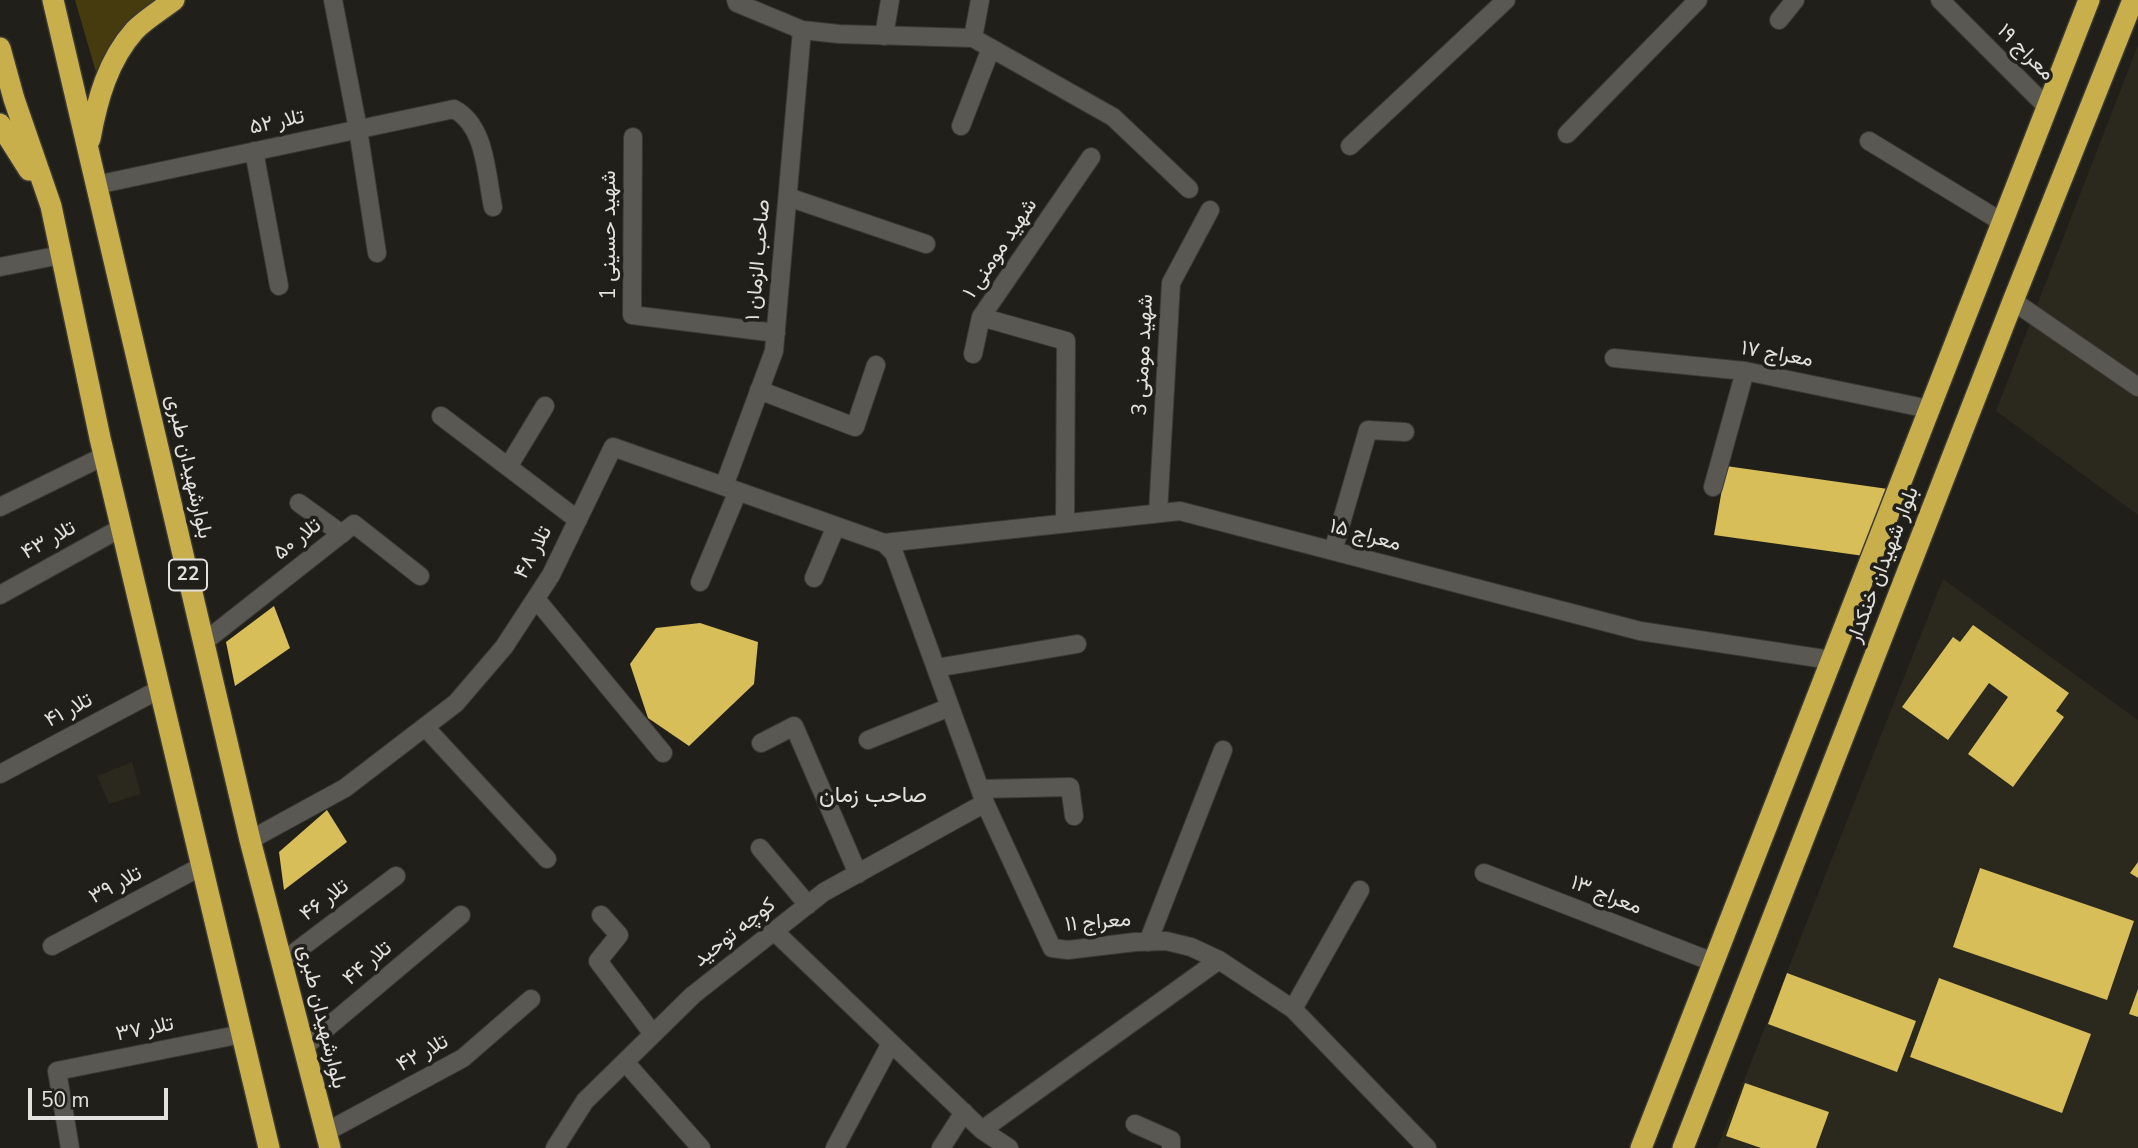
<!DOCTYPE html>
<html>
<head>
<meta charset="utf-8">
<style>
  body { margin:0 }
  #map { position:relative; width:2138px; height:1148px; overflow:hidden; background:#201f1a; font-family:"Nunito Sans",sans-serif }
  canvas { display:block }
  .scale { position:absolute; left:28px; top:1088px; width:140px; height:32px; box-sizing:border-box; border:4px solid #e2e1de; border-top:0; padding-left:9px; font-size:21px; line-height:24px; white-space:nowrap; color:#e2e1de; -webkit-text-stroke:5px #201f1a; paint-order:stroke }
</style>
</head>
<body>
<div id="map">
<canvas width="2138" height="1148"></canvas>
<div class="scale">50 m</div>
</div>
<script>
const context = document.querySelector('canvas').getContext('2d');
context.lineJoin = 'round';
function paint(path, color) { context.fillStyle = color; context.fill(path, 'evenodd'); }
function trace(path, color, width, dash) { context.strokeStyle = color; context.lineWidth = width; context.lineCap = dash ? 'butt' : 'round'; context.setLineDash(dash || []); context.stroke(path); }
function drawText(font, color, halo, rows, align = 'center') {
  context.font = font + ' "Nunito Sans",Vazirmatn,sans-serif'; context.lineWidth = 7; context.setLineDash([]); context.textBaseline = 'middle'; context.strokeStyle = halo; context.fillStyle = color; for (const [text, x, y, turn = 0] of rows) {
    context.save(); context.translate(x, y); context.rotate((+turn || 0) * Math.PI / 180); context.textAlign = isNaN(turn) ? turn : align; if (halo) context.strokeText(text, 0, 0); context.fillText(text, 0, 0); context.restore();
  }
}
paint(new Path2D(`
  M2138 45V515L1996 411Z
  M1943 579 2138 720V1148H1717Z
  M132 762 141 794 109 804 97 776Z`), '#2b281e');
paint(new Path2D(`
  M75 0H155C129 18 110 43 96 72Z`), '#463b0f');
paint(new Path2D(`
  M1726 466 1888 489 1864 556 1714 535Z
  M274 606 290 648 235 686 226 642Z
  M700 623 758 642 754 684 689 746 648 718 630 664 656 628Z
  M1973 625 2069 693 2056 711 2064 717 2013 787 1968 754 2008 697 1989 683 1948 740 1902 707 1953 637 1960 642Z
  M327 810 347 842 284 890 279 852Z
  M2138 862V878L2130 873Z
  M1980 868 2134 921 2107 1000 1953 947Z
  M1787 973 1916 1021 1897 1072 1768 1024Z
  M1939 978 2091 1034 2062 1113 1910 1057Z
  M2138 989V1017L2129 1014Z
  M1745 1083 1829 1112 1816 1148H1761L1726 1136Z`), '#d8be58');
const minor = new Path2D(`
  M333 0 358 129 377 253
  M736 0 737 3 802 30 839 34 973 38 1113 117 1189 189
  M1940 0 2048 108
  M1779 20 1795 0
  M884 36 890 0
  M973 38 980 0
  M961 126 991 48
  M1567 134 1698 0
  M633 137 632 315 776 333
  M1869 141 2002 222
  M1350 146 1506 0
  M254 151 279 286
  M96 185 454 109C486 126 486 174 493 207
  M788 197 926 244
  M0 267 61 255
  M2013 301 2138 387
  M973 354 981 317
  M1614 358 1745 371 1929 409
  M759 390 855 427 876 365
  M441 416 578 520
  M508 467 545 406
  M724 486 774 351 802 30
  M1713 487 1745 371
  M299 503 342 534
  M0 507 104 456
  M1158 513 1171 283 1210 210
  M1065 523 1066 341 981 317 1091 157
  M884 543 1180 511 1640 631 1831 660
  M1333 551 1368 430 1405 432
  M814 578 836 526
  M700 582 738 491
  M0 595 121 528
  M536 599 663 753
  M204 642 354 524 420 576
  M936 668 1077 644
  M425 727 547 859
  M868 740 950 707
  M761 743 794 726 858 874
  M0 774 160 689
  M980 789 1070 787 1074 816
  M250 840 345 788 456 703 504 647 551 575 613 447 884 543 894 553 985 803 1052 948 1068 950 1135 942 1166 941 1191 947 1219 960 1293 1009 1427 1148
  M760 848 808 905
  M1484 873 1713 962
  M601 915 619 935 598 961 653 1034
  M774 931 982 1130 1009 1148
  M1148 942 1223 750
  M52 946 202 866
  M282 962 396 876
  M1293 1009 1360 890
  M304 1047 461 915
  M625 1062 701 1148
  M1135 1124 1171 1140V1148
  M982 1130 1219 960
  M326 1132 463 1058 531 999
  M70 1148 57 1071 242 1034
  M555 1148 585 1101 693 995 824 892 985 803
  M835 1148 891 1043
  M941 1148 964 1112`);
const highway = new Path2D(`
  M53 0 250 840 330 1148
  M0 48 14 99 51 206 100 438 269 1148
  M0 124 29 170
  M90 139C97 100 108 60 135 30 146 19 161 10 174 0
  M1641 1148 2089 0
  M1683 1148 2013 301 2133 0`);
trace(minor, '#3a3935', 20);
trace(highway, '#3a3935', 24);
trace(minor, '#595852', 18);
trace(highway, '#c8af4b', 21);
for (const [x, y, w] of [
  [188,575,38]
]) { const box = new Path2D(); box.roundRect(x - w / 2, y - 15.5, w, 31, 5); context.fillStyle = '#201f1a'; context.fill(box); trace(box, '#e2e1de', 2); }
drawText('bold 19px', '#e2e1de', null, [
  ["22",188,575]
]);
drawText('21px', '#e2e1de', '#201f1a', [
  ["معراج ۱۹",2025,53,45],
  ["تلار ۵۲",277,123,-12],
  ["شهید حسینی 1",610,235,-90],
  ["شهید مومنی ۱",1001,249,-56],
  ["صاحب الزمان ۱",759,260,-85],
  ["شهید مومنی 3",1144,355,-87],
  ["معراج ۱۷",1777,355,10],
  ["بلوارشهیدان طبری",188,467,77],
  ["معراج ۱۵",1365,536,15],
  ["تلار ۵۰",298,540,-38],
  ["تلار ۴۳",49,541,-29],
  ["تلار ۴۸",534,553,-62],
  ["بلوار شهیدان خنکدار",1884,565,-69],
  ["تلار ۴۱",69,711,-28],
  ["تلار ۳۹",116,886,-28],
  ["معراج ۱۳",1606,896,21],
  ["تلار ۴۶",325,901,-37],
  ["معراج ۱۱",1098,923,-5],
  ["کوچه توحید",735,933,-38],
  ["تلار ۴۴",368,964,-40],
  ["بلوارشهیدان طبری",321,1017,76],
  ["تلار ۳۷",145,1030,-11],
  ["تلار ۴۲",423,1054,-29]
]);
drawText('23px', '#e2e1de', '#201f1a', [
  ["صاحب زمان",873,796]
]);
</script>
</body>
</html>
